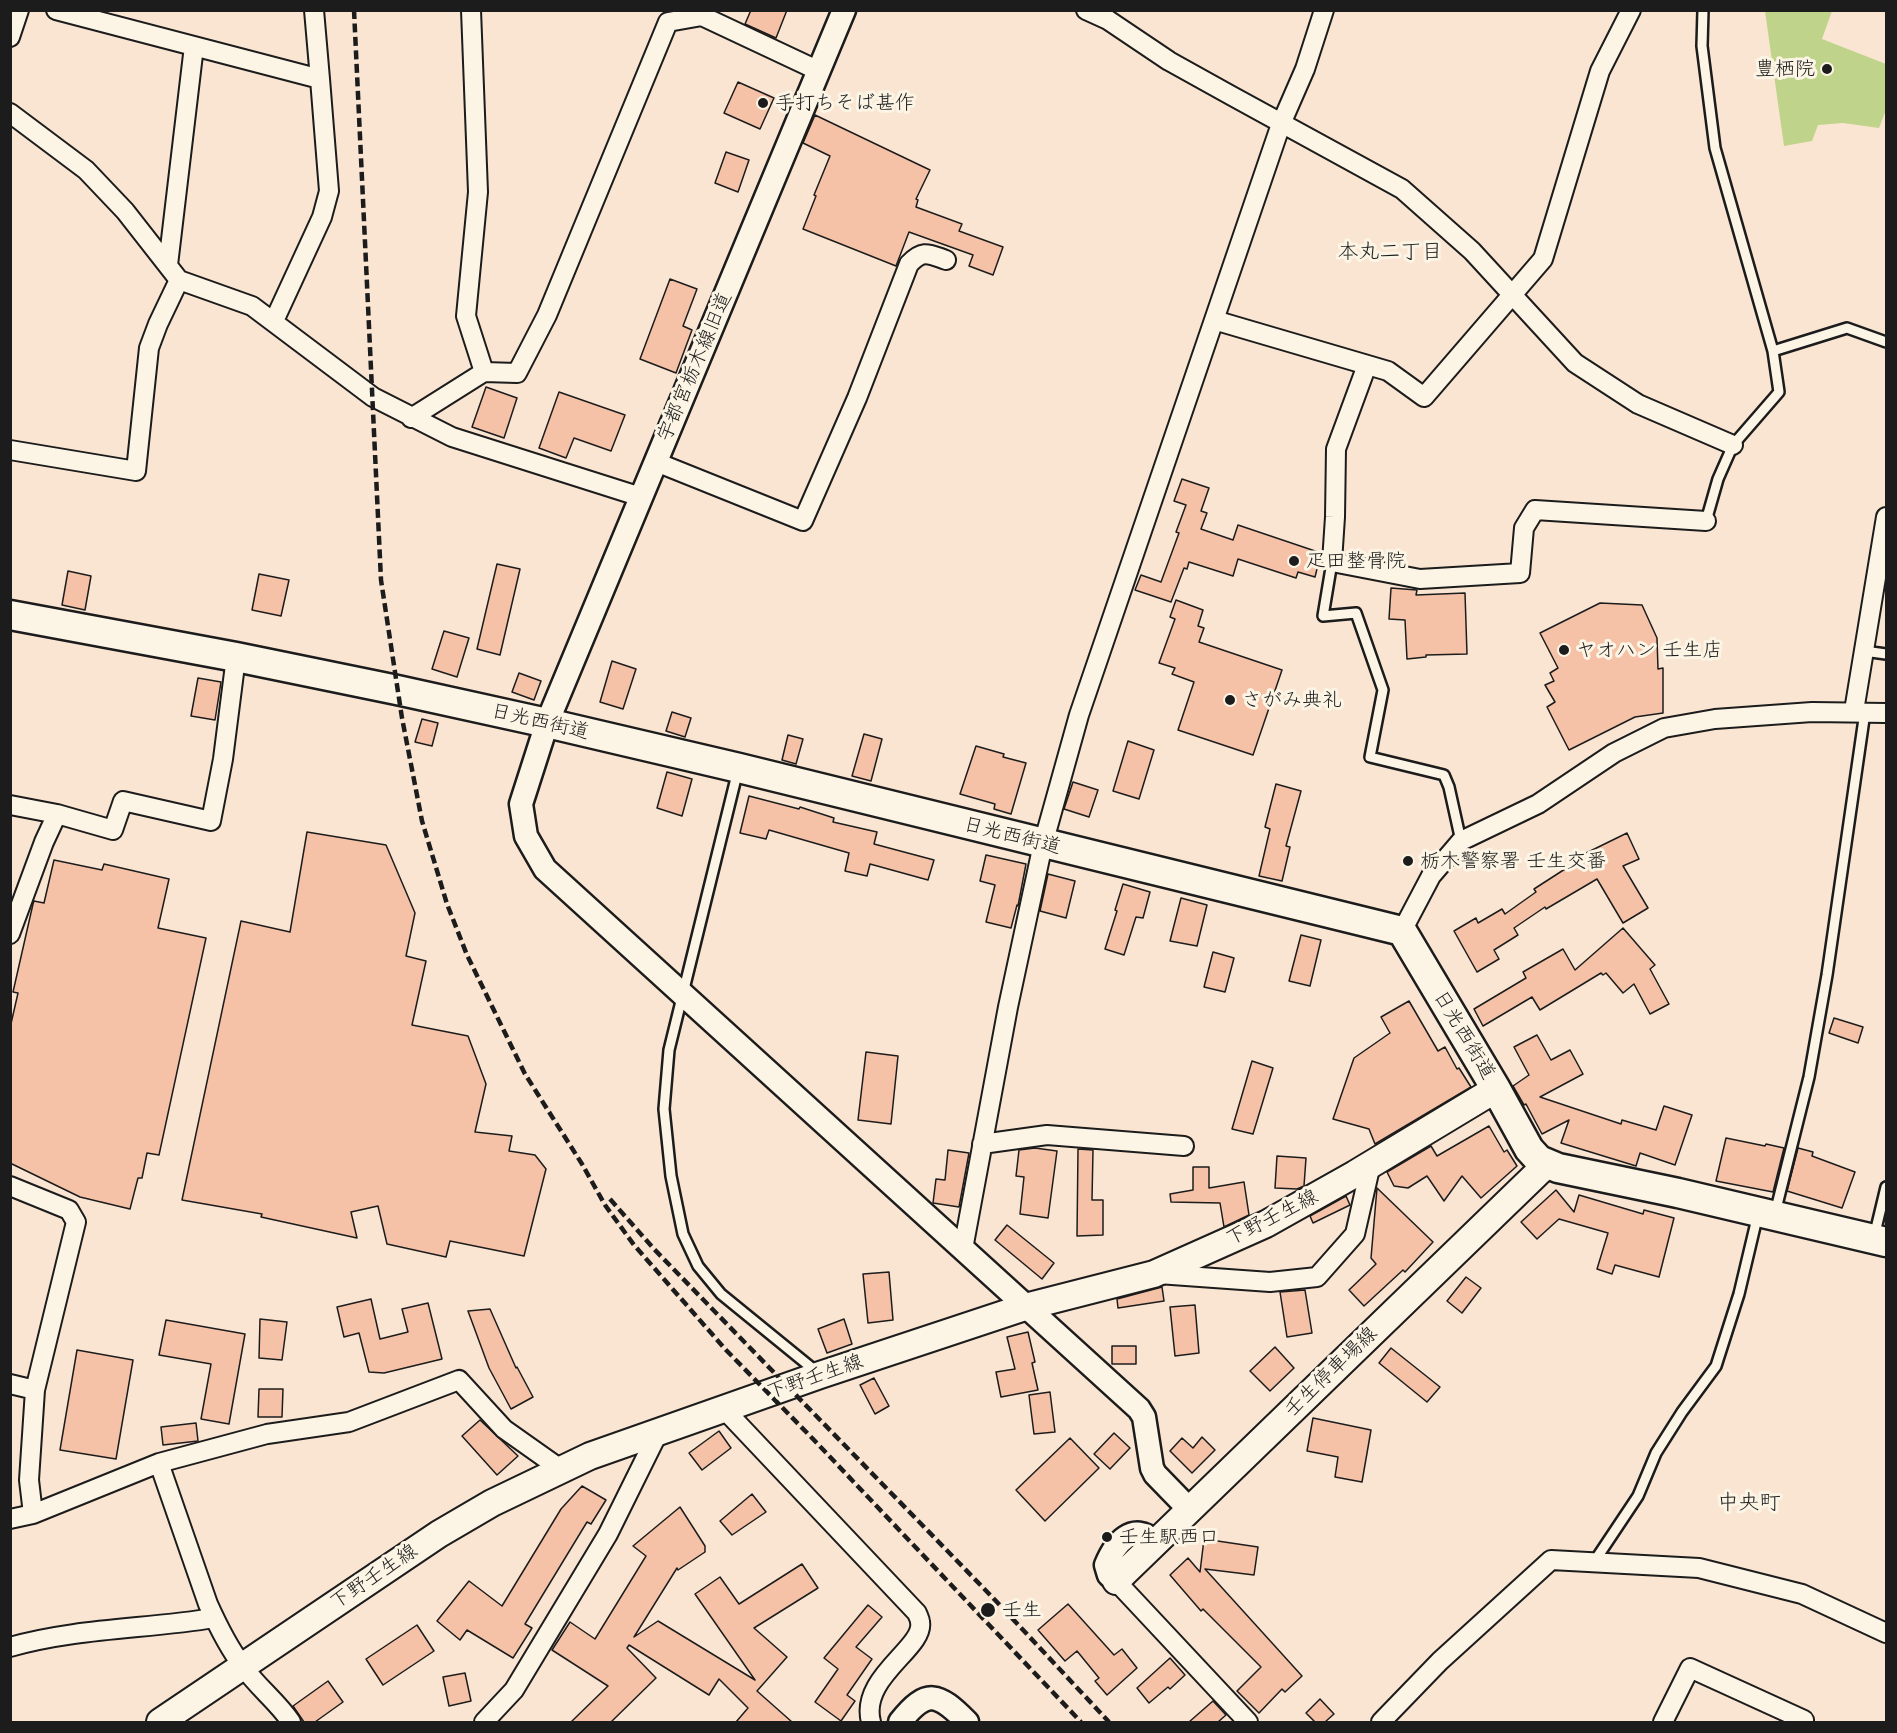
<!DOCTYPE html>
<html>
<head>
<meta charset="utf-8">
<style>
  body { margin:0 }
  #map { position:relative; width:1897px; height:1733px; overflow:hidden; background:#fae5d2; font-family:"Playpen Sans",sans-serif }
  canvas { display:block }
  .frame { position:absolute; inset:0; border:12px solid #1c1c1c; pointer-events:none }
</style>
</head>
<body>
<div id="map">
<canvas width="1897" height="1733"></canvas>
<div class="frame"></div>
</div>
<script>
const context = document.querySelector('canvas').getContext('2d');
context.lineJoin = 'round';
function paint(path, color) { context.fillStyle = color; context.fill(path, 'evenodd'); }
function trace(path, color, width, dash) { context.strokeStyle = color; context.lineWidth = width; context.lineCap = dash ? 'butt' : 'round'; context.setLineDash(dash || []); context.stroke(path); }
function drawText(font, color, halo, rows, align = 'center') {
  context.font = font + ' "Playpen Sans","Klee One",sans-serif'; context.lineWidth = 6; context.setLineDash([]); context.textBaseline = 'middle'; context.strokeStyle = halo; context.fillStyle = color; for (const [text, x, y, turn = 0] of rows) {
    context.save(); context.translate(x, y); context.rotate((+turn || 0) * Math.PI / 180); context.textAlign = isNaN(turn) ? turn : align; if (halo) context.strokeText(text, 0, 0); context.fillText(text, 0, 0); context.restore();
  }
}
paint(new Path2D(`
  M1765 11H1832L1822 39 1886 64V110L1879 128 1843 123 1818 125 1812 141 1784 146Z`), '#bfd48a');
const building = new Path2D(`
  M751 10H787L776 38 745 24Z
  M738 82 774 98 760 129 724 113Z
  M815 115 930 170 916 199 918 200 916 207 962 224 959 231 1003 247 993 275 969 266 973 255 909 232 896 266 803 229 816 196 814 195 830 156 803 143Z
  M726 152 749 160 738 192 715 183Z
  M670 279 697 289 683 326 692 330 676 373 640 359Z
  M486 387 517 398 504 438 472 427Z
  M559 392 625 415 611 451 574 438 566 458 539 448Z
  M1182 479 1209 488 1201 511 1207 513 1201 529 1233 540 1238 525 1321 553 1315 577 1298 572 1296 578 1238 559 1233 576 1189 562 1187 569 1184 568 1171 602 1135 590 1141 575 1161 582 1179 533 1176 532 1186 505 1174 501Z
  M497 564 520 569 500 655 477 649Z
  M68 571 91 576 85 610 62 605Z
  M259 574 289 580 281 616 252 610Z
  M1391 588 1417 590 1416 595 1465 593 1467 654 1426 655V657L1407 659 1405 620 1389 619Z
  M1176 600 1203 610 1198 626 1204 628 1199 642 1282 670 1253 755 1178 730 1194 682 1172 674 1175 668 1159 663 1175 619 1170 617Z
  M1600 603 1642 605 1657 638 1658 669 1663 668V713L1635 717 1569 750 1547 707 1555 702 1545 685 1554 681 1550 673 1558 668 1540 633Z
  M444 631 469 638 457 677 432 669Z
  M612 661 636 669 623 709 600 702Z
  M519 673 541 681 534 700 512 692Z
  M198 678 221 682 215 720 191 716Z
  M672 712 691 718 685 737 666 731Z
  M422 719 438 723 432 746 415 742Z
  M864 734 882 739 871 781 852 776Z
  M788 735 803 739 796 764 782 760Z
  M1128 741 1154 750 1139 799 1113 791Z
  M976 746 1004 754 1003 757 1026 763 1011 814 994 809 995 804 960 794Z
  M667 772 692 779 682 816 657 808Z
  M1073 782 1098 790 1089 817 1064 809Z
  M1276 784 1301 791 1286 846 1290 847 1282 881 1259 876 1270 829 1265 827Z
  M749 796 799 809 800 807 834 818 833 822 877 832 874 844 934 860 928 880 870 864 867 876 845 871 849 853 769 830 766 839 740 833Z
  M307 832 386 845 415 913 406 956 426 961 412 1025 468 1036 486 1084 475 1132 512 1136 509 1151 535 1155 546 1169 524 1256 450 1241 446 1257 387 1244 378 1206 351 1212 357 1238 261 1217 262 1214 182 1200 241 921 290 932Z
  M1627 833 1639 859 1623 866 1648 908 1623 923 1597 879 1546 909 1545 907 1514 928 1518 935 1494 950 1499 959 1477 972 1454 931 1476 918 1478 923 1502 909 1505 914 1536 892 1534 889 1579 860 1578 857Z
  M986 855 1026 864 1018 906 1017 905 1011 928 986 922 995 885 980 881Z
  M54 860 102 870 104 864 169 879 158 928 206 938 159 1155 147 1153 142 1178H138L130 1209 80 1197 10 1163V1028L18 993 13 992 33 904 34 901 44 903Z
  M1048 874 1075 881 1066 918 1040 911Z
  M1123 884 1150 892 1143 918 1136 917 1124 955 1105 949 1117 911 1115 910Z
  M1181 898 1207 905 1197 946 1170 941Z
  M1623 928 1655 965 1650 969 1669 1004 1650 1014 1634 984 1623 993 1606 973 1603 975 1601 973 1540 1010 1532 997 1483 1026 1474 1009 1526 978 1523 972 1563 949 1575 970Z
  M1301 935 1321 940 1310 986 1289 981Z
  M1213 952 1234 958 1225 992 1204 987Z
  M1409 1001 1438 1051 1445 1047 1457 1069 1459 1068 1471 1087 1375 1144 1369 1129 1333 1119 1354 1058 1390 1033 1381 1017Z
  M1834 1018 1863 1027 1858 1043 1829 1033Z
  M1537 1035 1551 1060 1570 1050 1583 1074 1540 1097 1621 1124 1622 1120 1656 1130 1664 1106 1692 1115 1675 1165 1640 1153 1636 1166 1561 1143 1569 1120 1542 1134 1526 1104 1524 1105 1513 1086 1529 1075 1514 1047Z
  M866 1052 898 1056 891 1124 858 1120Z
  M1252 1061 1273 1068 1253 1134 1232 1129Z
  M1489 1126 1504 1152 1507 1150 1517 1166 1481 1198 1462 1176 1444 1201 1427 1176 1408 1188 1394 1186 1387 1172 1431 1146 1437 1156Z
  M1726 1138 1765 1146 1766 1144 1784 1148 1773 1192 1716 1181Z
  M1035 1148 1057 1151 1048 1218 1020 1214 1024 1177 1016 1176 1019 1150Z
  M1798 1148 1813 1152 1812 1156 1855 1172 1842 1208 1787 1191Z
  M1078 1149 1093 1150 1092 1200H1103V1235L1077 1236Z
  M948 1150 969 1153 959 1207 933 1203 936 1179 945 1180Z
  M1277 1156 1306 1158 1304 1186 1297 1189 1275 1188Z
  M1193 1167H1209V1188L1244 1182 1249 1215 1224 1227 1220 1203 1171 1202 1170 1194 1193 1190Z
  M1377 1188 1433 1242 1405 1272 1403 1270 1364 1306 1349 1290 1376 1264 1371 1258Z
  M1556 1190 1574 1212 1579 1195 1643 1214 1644 1210 1674 1218 1659 1277 1615 1265 1612 1274 1597 1269 1608 1233 1559 1219 1537 1239 1521 1222Z
  M1346 1196 1350 1205 1313 1223 1310 1216Z
  M1007 1225 1054 1263 1042 1279 995 1240Z
  M889 1272 893 1320 868 1323 863 1274Z
  M1466 1277 1481 1288 1462 1313 1447 1301Z
  M1162 1287 1164 1301 1118 1308 1117 1299Z
  M1305 1290 1312 1333 1287 1337 1280 1292Z
  M371 1299 380 1339 408 1332 402 1309 428 1303 442 1359 384 1373 369 1372 359 1333 344 1337 337 1307Z
  M1195 1305 1199 1353 1175 1356 1170 1307Z
  M490 1309 516 1368 517 1367 533 1397 511 1409 489 1368 468 1311Z
  M260 1319 287 1322 282 1360 259 1358Z
  M844 1319 852 1344 827 1353 818 1329Z
  M166 1320 245 1334 229 1424 201 1419 211 1364 159 1355Z
  M1028 1332 1035 1362 1032 1363 1038 1390 1001 1397 996 1372 1015 1369 1007 1337Z
  M1112 1346H1136V1364H1112Z
  M1275 1347 1294 1368 1270 1391 1250 1371Z
  M1391 1348 1440 1387 1427 1402 1379 1363Z
  M77 1350 133 1360 116 1459 60 1450Z
  M874 1378 889 1406 875 1414 860 1385Z
  M259 1389H283L282 1417H258Z
  M1050 1392 1055 1432 1034 1434 1029 1395Z
  M1313 1418 1371 1430 1362 1482 1335 1477 1338 1457 1307 1451Z
  M480 1420 518 1456 497 1475 462 1436Z
  M196 1423 198 1441 163 1445 161 1427Z
  M719 1431 731 1448 702 1470 689 1453Z
  M1114 1433 1130 1448 1110 1469 1094 1454Z
  M1202 1437 1215 1450 1192 1473 1170 1451 1182 1438 1193 1448Z
  M1070 1438 1099 1468 1045 1521 1016 1490Z
  M582 1486 606 1500 591 1524 587 1522 525 1624 532 1628 513 1658 467 1630 460 1640 437 1621 469 1581 502 1606 561 1509Z
  M752 1494 766 1512 732 1535 720 1521Z
  M680 1507 705 1546V1552L678 1570 677 1568 634 1637 658 1621 755 1680 695 1594 720 1577 739 1604 802 1564 818 1588 754 1628 787 1657 757 1691 792 1722H736L748 1708 719 1679 709 1695 629 1645 627 1648 656 1678 611 1722H571L608 1686 552 1650 570 1622 595 1639 646 1556 633 1546Z
  M1204 1539 1258 1547 1254 1575 1205 1569 1302 1676 1285 1692 1282 1689 1259 1713 1237 1691 1261 1667 1203 1609 1201 1611 1170 1575 1188 1558 1200 1572Z
  M1068 1604 1114 1655 1122 1649 1137 1668 1107 1695 1095 1681 1099 1678 1077 1651 1065 1661 1038 1630Z
  M868 1605 882 1617 856 1647 872 1659 847 1695 855 1701 841 1721 815 1702 838 1669 824 1658Z
  M417 1625 434 1651 383 1685 366 1659Z
  M1170 1658 1185 1675 1170 1689 1168 1687 1149 1703 1137 1688Z
  M465 1673 471 1701 449 1706 443 1677Z
  M328 1681 343 1702 315 1722H304L293 1706Z
  M1320 1699 1334 1714 1325 1722H1315L1306 1713Z
  M1213 1701 1226 1715 1218 1722H1189Z`);
paint(building, '#f5c1a7');
trace(building, '#1c1c1c', 1.5);
const service = new Path2D(`
  M1703 10 1702 46 1715 148 1773 351 1779 392 1733 445 1718 479 1706 521
  M1773 351 1847 328 1886 342
  M1332 562 1323 616 1356 613 1383 690 1370 757 1444 775 1449 787 1461 841
  M1864 651 1886 654
  M738 770 669 1050 664 1109 671 1176 683 1234 698 1266 721 1294 818 1373
  M1775 1213 1809 1077 1827 975 1865 712
  M1874 1237 1886 1187
  M1594 1562 1638 1496 1656 1453 1682 1412 1716 1366 1739 1294 1758 1214`);
const minor = new Path2D(`
  M56 10 320 79 314 10
  M471 10 478 192 466 316 484 372
  M1086 10 1108 20 1169 61 1232 96 1402 189 1472 251 1575 363 1638 404 1733 445
  M10 37 19 10
  M10 113 86 170 125 211 179 280 252 306 373 397 452 437 641 497
  M168 265 194 46
  M1214 320 1388 371 1424 397 1543 259 1600 71 1631 10
  M274 321 322 217 329 191 320 79
  M1367 365 1336 449 1335 517 1332 562 1420 579 1520 573 1524 528 1535 510 1706 521
  M411 418 484 372 517 373 547 315 668 22 702 16 819 71
  M10 450 136 471 149 348 158 324 179 280
  M656 462 803 521 857 398 909 264C923 249 929 254 946 260
  M1854 711 1886 517
  M10 805 57 814
  M1402 931 1431 876 1461 841 1538 804 1614 753 1664 728 1715 719 1812 712 1886 713
  M10 934 44 842 57 814 113 830 123 801 211 821 223 759 236 657
  M982 1144 1047 1135 1184 1146
  M10 1186 69 1210 76 1222 35 1390 29 1480 33 1514
  M963 1249 1008 1007 1043 844 1079 715 1281 124 1305 69 1324 10
  M1158 1274 1270 1282 1317 1277 1355 1234 1371 1164
  M10 1384 35 1390
  M724 1409 917 1613C918 1616 920 1619 920 1622 925 1648 859 1677 871 1722
  M159 1463 208 1604C217 1624 228 1647 242 1665 256 1686 277 1701 291 1722
  M10 1519 33 1514 159 1463 267 1434 349 1422 459 1380 504 1429 562 1470
  M1116 1581 1248 1722
  M10 1647C77 1628 147 1629 214 1618
  M484 1722 514 1690 608 1534 659 1431
  M1381 1722 1440 1661 1551 1560 1699 1568 1802 1594 1886 1633
  M1663 1722 1690 1668 1804 1720 1803 1722`);
const tertiary = new Path2D(`
  M844 10 547 723 521 804 526 836 545 869 1139 1409 1144 1417 1152 1468 1155 1474 1189 1509
  M1116 1581 1109 1575 1106 1565C1115 1543 1133 1521 1155 1542
  M900 1722C927 1688 938 1693 967 1722`);
const secondary = new Path2D(`
  M1116 1581 1547 1164
  M160 1722 439 1534 492 1503 590 1456 820 1375 1025 1307 1154 1274 1266 1224 1355 1174 1496 1089`);
const primary = new Path2D(`
  M10 615 236 657 397 690 547 723 739 768 1402 931 1496 1089 1529 1149 1539 1160 1558 1168 1678 1193 1886 1242`);
trace(service, '#1c1c1c', 14);
trace(minor, '#1c1c1c', 22);
trace(tertiary, '#1c1c1c', 27);
trace(secondary, '#1c1c1c', 30);
trace(primary, '#1c1c1c', 33);
trace(service, '#fcf5e5', 9);
trace(minor, '#fcf5e5', 18);
trace(tertiary, '#fcf5e5', 22);
trace(secondary, '#fcf5e5', 26);
trace(primary, '#fcf5e5', 28);
trace(new Path2D(`
  M354 10 381 580 402 718 422 821 447 904 467 955 525 1074 582 1164 605 1205 634 1245 726 1350 814 1440 1081 1722
  M610 1199 654 1249 996 1601 1109 1722`), '#1c1c1c', 4.5, [9, 4.5]);
for (const [x, y, r, color] of [
  [1827,69,6,"#1c1c1c"],
  [763,103,6,"#1c1c1c"],
  [1294,561,6,"#1c1c1c"],
  [1564,650,6,"#1c1c1c"],
  [1230,700,6,"#1c1c1c"],
  [1408,861,6,"#1c1c1c"],
  [1107,1537,6,"#1c1c1c"],
  [988,1610,8,"#1c1c1c"]
]) { const dot = new Path2D(); dot.arc(x, y, r, 0, 2 * Math.PI); context.fillStyle = color; context.fill(dot); trace(dot, '#fcf5e5', 2); }
drawText('20px', '#1c1c1c', '#fcf5e5', [
  ["豊栖院",1815,69,"right"],
  ["手打ちそば甚作",775,103],
  ["疋田整骨院",1306,561],
  ["ヤオハン 壬生店",1576,650],
  ["さがみ典礼",1242,700],
  ["栃木警察署 壬生交番",1420,861],
  ["壬生駅西口",1119,1537],
  ["壬生",1002,1610]
], 'left');
drawText('20px', '#1c1c1c', '#fcf5e5', [
  ["宇都宮栃木線旧道",695,367,-67],
  ["日光西街道",540,722,13],
  ["日光西街道",1012,836,14],
  ["日光西街道",1464,1035,59],
  ["下野壬生線",1272,1218,-27],
  ["壬生停車場線",1331,1372,-44],
  ["下野壬生線",815,1377,-19],
  ["下野壬生線",374,1577,-34]
]);
drawText('21px', '#1c1c1c', '#fcf5e5', [
  ["本丸二丁目",1390,252],
  ["中央町",1749,1503]
]);
</script>
</body>
</html>
